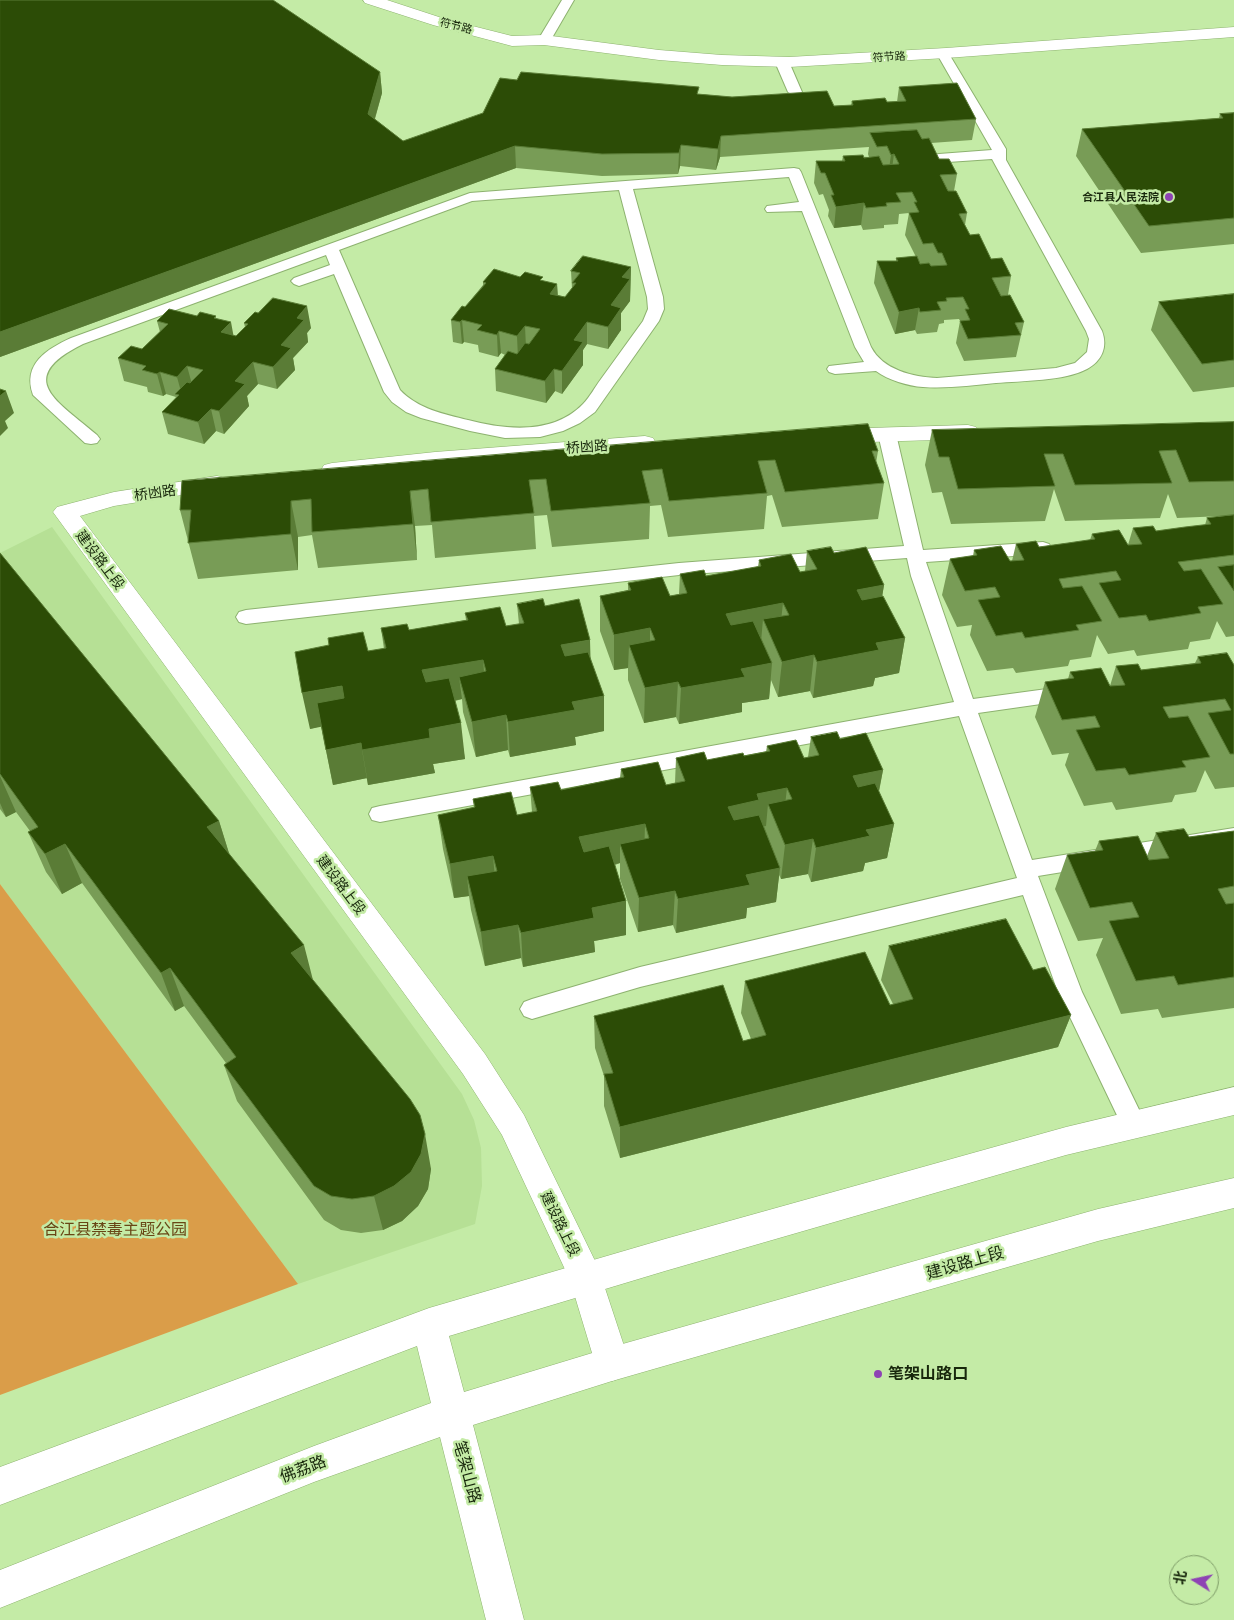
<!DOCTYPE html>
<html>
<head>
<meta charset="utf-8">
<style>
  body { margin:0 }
  #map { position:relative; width:1234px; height:1620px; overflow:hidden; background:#c4eba6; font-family:Lato,"Noto Sans SC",sans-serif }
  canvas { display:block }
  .north { position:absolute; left:1169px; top:1555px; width:50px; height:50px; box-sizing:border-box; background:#c4eba6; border:1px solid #7f9d68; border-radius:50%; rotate:280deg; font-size:14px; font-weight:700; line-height:20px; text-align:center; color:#18270c }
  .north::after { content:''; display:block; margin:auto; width:18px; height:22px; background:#8e43b4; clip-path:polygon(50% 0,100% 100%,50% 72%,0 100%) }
</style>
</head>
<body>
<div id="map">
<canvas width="1234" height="1620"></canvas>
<div class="north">北</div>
</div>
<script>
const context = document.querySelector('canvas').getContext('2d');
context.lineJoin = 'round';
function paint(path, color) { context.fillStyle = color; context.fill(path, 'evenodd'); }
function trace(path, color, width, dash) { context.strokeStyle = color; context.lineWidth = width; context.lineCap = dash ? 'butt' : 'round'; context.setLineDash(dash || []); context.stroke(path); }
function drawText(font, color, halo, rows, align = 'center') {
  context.font = font + ' Lato,"Noto Sans SC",sans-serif'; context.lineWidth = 5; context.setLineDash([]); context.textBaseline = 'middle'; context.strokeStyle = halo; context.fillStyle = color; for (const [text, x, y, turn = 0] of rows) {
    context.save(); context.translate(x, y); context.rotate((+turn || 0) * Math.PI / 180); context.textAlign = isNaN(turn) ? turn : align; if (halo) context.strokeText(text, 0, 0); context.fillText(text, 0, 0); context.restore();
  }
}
paint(new Path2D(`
  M52 527 462 1094 474 1120 481 1148 482 1186 475 1224 298 1284 0 884V553Z`), '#b6e095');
paint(new Path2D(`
  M0 884 298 1284 0 1395Z`), '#da9d49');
const service = new Path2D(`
  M562 0H574L549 43H539L538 40Z
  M943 50 949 54 1006 149V160L1102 331C1108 347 1102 361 1087 369 1065 381 1021 381 996 383 972 385 947 389 923 387 908 386 888 380 876 371L835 374 829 372 827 369 829 366 864 362 855 347 802 211 767 212 765 209 767 206 799 202 789 177 633 189 663 297 664 309 659 321 595 412 580 423 563 431 540 437 505 438 470 431 421 418 406 412 392 402 384 392 334 274 299 286 294 284 291 281 294 278 330 265 326 255 83 344C12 379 59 402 97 435L100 439 97 443 91 444 85 443 33 395C22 364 47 349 71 338L470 193 794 168 799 169 801 172 871 347C883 370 913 377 937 378L1056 368 1075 363 1087 352 1089 339 1086 331 992 159 948 162 950 167 948 170H938L932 158 934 155 939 154 992 150 937 54ZM619 190 647 297 648 309 643 321C629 340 615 360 601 379 595 387 590 397 583 404 553 435 506 430 468 420 444 414 418 409 400 390L339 250 472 201Z
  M782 58 789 62 802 92 800 95 795 96 788 92 775 62Z
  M887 429 893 430 896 434 923 550 1043 542 1049 544 1052 548 1049 552 1043 554 926 562 973 699 1069 686 1076 688 1079 693 1076 698 1069 700 978 713 1032 860 1234 828V844L1038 876 1082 992 1146 1124 1143 1132 1134 1135 1125 1132 1058 992 1023 895 640 987 532 1019 524 1016 520 1009 524 1002 532 999 640 967 1017 878 959 716 380 822 372 820 369 814 372 808 380 806 954 702 911 576 907 558 679 575 246 624 239 622 236 617 239 612 246 610 679 563 904 546 878 434 881 430Z`);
const minor = new Path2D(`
  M968 425 976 427 979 432 976 437 968 439 836 443 828 441 825 436 828 431 836 429Z
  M645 436 653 438 656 443 653 448 435 466 332 477 324 475 321 470 324 465 332 463 435 452Z
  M217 476 225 478 228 483 225 488 114 506 80 516 485 1054 524 1115 598 1267 630 1364 625 1376 612 1381 599 1376 570 1280 502 1135 463 1074 53 512 57 507 114 492Z`);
const secondary = new Path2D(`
  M363 0H387L445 19 512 36 544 35 659 50 722 55 789 57 946 48 1234 27V37L946 58 789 67 722 65 659 60 544 45 512 46 433 25 365 3Z
  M1234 1087V1115L1066 1155 665 1271 449 1336 464 1392 612 1347 1098 1209 1234 1178V1208L1098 1241 612 1381 473 1425 524 1620H486L440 1437 314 1482 0 1608V1570L314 1446 431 1403 417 1346 0 1505V1467L429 1308 665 1239 1066 1127Z`);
trace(service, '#8db26f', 2);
trace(minor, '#8db26f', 1);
trace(secondary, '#8db26f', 1);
paint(service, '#fff');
paint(minor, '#fff');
paint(secondary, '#fff');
paint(new Path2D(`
  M0 0 380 72 382 93 375 119 403 141 699 94 834 106 851 105 852 101 887 102H897L899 87 976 119 972 140 931 143 939 159 957 174 954 191 967 213 965 225 970 235 991 259 1011 276 1008 295 1024 322 1016 357 964 361 956 343 960 321 959 319 944 320V323L939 324 937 332 917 334 915 330 895 334 874 283 877 261H896V258L916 257 905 235 909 213 899 214 898 224 884 225V228L863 230 861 225 834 228 828 216 829 210 823 194 819 195 814 183 816 161H842L843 156 869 157 868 154 869 147 720 157 716 170 680 166 678 174 602 176 516 168 0 357Z
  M1234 113V244L1141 253 1076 156 1082 129 1219 118 1220 114Z
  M631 267 630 301 621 313V330L608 349 587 344 583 350V365L562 394 555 391 546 403 496 391 495 369 505 355 501 353 498 357 479 352 478 345 464 342 462 344 453 342 451 320 465 307 483 285V282L520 277 543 281 557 284 558 295 565 297 572 289 571 271Z
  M1234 294V387L1193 392 1151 330 1159 302Z
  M197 316H216V319L233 335 236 336 245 327 244 323 311 328 307 333 308 342 293 358 295 370 277 389 258 384 247 396 249 406 224 434 216 431 204 444 168 434 162 412 176 397 166 394 163 396 148 392 147 387 124 381 118 358 142 349 160 332 157 321Z
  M1234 422V636L1226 637 1217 621 1210 639 1190 642 1188 649 1137 656 1134 650 1108 654 1097 635 1091 657 1070 660 1068 666 1016 673 1013 668 987 671 970 635 972 625 957 627 942 595 950 559 973 556 974 550 1010 561H1012L1016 544 1039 547 1090 540 1092 534 1128 545 1133 528 1156 531 1205 525 1207 518 1223 516 1177 518 1168 494 1160 518 1065 521 1054 489 1045 521 951 524 942 492 932 493 925 465 932 430Z
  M878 451 876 463 884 483 878 519 782 527 772 495 767 496 764 529 668 537 661 505 650 506 649 539 552 547 547 515 534 516 536 549 435 558 432 525 415 526 417 560 318 568 312 535 298 537V570L198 579 180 510 182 481Z
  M807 551 834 553 884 585 882 597 905 638 899 673 875 678 873 686 813 698 810 691 778 697 771 680 769 699 742 703V712L679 724 676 717 644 723 628 680V668L614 670 600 631V596L628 590V583L670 596 679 594 680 574 706 576 758 567 759 560 800 572 805 571Z
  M0 553 219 821 229 853 313 980 431 1169 428 1189 418 1206 402 1221 383 1230 361 1233 341 1230 324 1220 237 1101 224 1065 226 1063 184 1006 175 1011 82 883 62 894 46 872 28 832 30 831 16 812 6 817 0 809Z
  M517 604 545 606 590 658 604 696V731L575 737 576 745 510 757 508 750 476 757 463 712 462 699 455 701 465 759 433 764 435 773 368 785 367 778 333 785 321 726 310 729 368 651 384 649 381 628 409 630 466 620 465 613 506 626 519 624Z
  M1198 657 1234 665V787L1215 789 1205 770 1196 792 1175 795 1172 802 1116 810 1112 802 1084 806 1065 765 1069 753 1052 755 1035 717 1045 682 1068 679 1070 672 1110 686 1116 666 1141 670 1195 663Z
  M811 737 840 739 883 770 879 792 894 824 887 858 865 863 863 871 811 882 808 874 781 879 779 875 776 902 747 908 746 918 676 933 673 925 638 932 620 879V863L615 865 626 935 594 941 595 952 523 967 521 958 485 966 471 910 469 896 454 898 443 849 438 815 474 808 473 799 517 815 532 812 530 787 561 790 620 778 621 769 666 785 675 783 676 758 707 760 744 756 766 752 767 746 804 758 808 757Z
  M1234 831V1008L1162 1018 1158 1009 1121 1014 1096 955 1103 938 1078 941 1055 889 1067 855 1095 851 1099 841 1147 856 1156 833 1189 837Z
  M889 946 1033 970 1071 1015 1058 1047 620 1158 604 1106V1076L595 1048 594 1016 743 1041 751 1039 741 1013 745 981 890 1005 893 1004 881 980Z`), '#789c56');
paint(new Path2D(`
  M380 72 382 93 370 135 368 114Z
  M721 136 720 157 716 170 718 149Z
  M681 145 680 166 678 174 679 153Z
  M515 146 516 168 0 357V332Z
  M894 154 891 176H888L891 155Z
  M864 203 861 225 834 228 836 207Z
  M631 267 630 301 621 313V330L608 349V327L611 305 622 277Z
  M557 284 558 306 550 294Z
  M307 306 311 328 307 333 308 342 293 358 295 370 277 389 273 367 281 345 297 318Z
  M919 308 915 330 895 334 899 312Z
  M462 320 464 342 462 344 460 322Z
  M231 322 235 344 221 332Z
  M587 322V344L583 350V365L562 394V371L574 340Z
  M525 326 526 348 518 358 517 336Z
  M499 331 501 353 498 357 497 335Z
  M253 362 258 384 247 396 249 406 224 434 219 411 235 381Z
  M187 366 193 388 183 399 177 377Z
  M554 369 555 391 546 403 545 381Z
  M160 372 166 394 163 396 157 374Z
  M6 391 14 413 5 421 8 428 0 436V396Z
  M211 409 216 431 204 444 198 422Z
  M410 491 415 526 417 560 413 524Z
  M291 501 298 537V570L291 534Z
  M884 585 878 621 851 625 857 590Z
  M783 603 779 639 763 619 761 642 723 649 726 614Z
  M650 628V664L629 645 628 668 614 670V635Z
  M905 638 899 673 875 678 873 686 813 698 817 662 876 643Z
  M590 640 591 675 563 680 561 645Z
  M814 655 810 691 778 697 782 662Z
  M483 660 486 695 459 677 462 699 427 706 422 670Z
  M772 663 769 699 742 703V712L679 724 681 688 741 669Z
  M678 682 676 717 644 723 645 688Z
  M342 686 349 721 310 729 302 693Z
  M604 696V731L575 737 576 745 510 757 508 722 572 702Z
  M506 715 508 750 476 757 472 722Z
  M461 723 465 759 433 764 435 773 368 785 362 750 429 729Z
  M361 743 367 778 333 785 326 750Z
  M883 770 876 805 847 811 853 776Z
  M0 776 16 812 6 817 0 803Z
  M787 788 783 823 768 804 766 826 756 828 726 842 728 807 757 794Z
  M219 821 231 860 207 827Z
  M645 824 644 859 620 844V863L580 872 579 837Z
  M894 824 887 858 865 863 863 871 811 882 816 848 866 830Z
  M813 839 808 874 781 879 785 845Z
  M65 844 82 883 62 894 45 854Z
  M493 856 496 890 467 876 469 896 454 898 450 864Z
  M780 868 776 902 747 908 746 918 676 933 678 899 746 875Z
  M675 891 673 925 638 932 639 898Z
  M626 901V935L594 941 595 952 523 967 521 933 592 908Z
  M518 925 521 958 485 966 481 932Z
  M304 945 314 984 291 953Z
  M170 968 184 1006 175 1011 161 973Z
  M1071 1015 1058 1047 620 1158V1127Z
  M425 1134 431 1169 428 1189 418 1206 402 1221 383 1230 374 1196Z`), '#5a7c36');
const building = new Path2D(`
  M0 0H273L380 72 368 114 403 141 483 113 500 78 517 80 521 72 699 87 697 94 732 97 827 91 834 106 853 105 852 101 885 98 887 102 906 101 899 87 957 83 976 119 721 136 718 149 681 145 679 153 602 154 515 146 0 332Z
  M1234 113V218L1149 226 1082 129 1223 118 1220 114Z
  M917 130 922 139 929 138 939 159H949L957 174 940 175 948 191H956L967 213 959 214 970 235 979 234 991 259 1002 258 1011 276 992 278 1001 296 1010 295 1024 322 1015 323 1021 335 968 339 960 321 970 320 965 309H969L963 297 946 298 947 301 937 302 941 310 920 312 919 308 899 312 877 261H898L896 258 917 256 920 264 929 263 931 266 947 265 942 253H938L933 243 923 244 916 228 909 213 919 212 914 202H917L912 192 896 193 901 202 886 203 887 206 866 208 864 203 836 207 831 195H834L825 173H821L816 161H845L843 156 863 155 864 158 879 156 883 165 899 164 894 154 891 155 887 146 877 147 870 133Z
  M583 256 631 267 622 277 630 279 611 305 621 308 608 327 587 322 574 340 583 342 562 371 554 369 545 381 495 369 508 351 517 354 525 343 529 344 540 329 525 326 517 336 499 331 497 335 477 330 482 325 462 320 460 322 451 320 462 306 465 307 486 283 483 282 494 269 520 277 525 272 543 277 540 280 557 284 550 294 565 297 576 283H572L580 273 571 271Z
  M1234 294V360L1202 364 1159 302Z
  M273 298 307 306 297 318 304 320 281 345 291 348 273 367 253 362 235 381 245 384 219 411 211 409 198 422 162 412 179 395 175 394 187 382 190 383 203 370 187 366 177 377 160 372 157 374 142 370 146 366 118 358 131 346 142 349 168 324 157 321 169 309 197 316 200 312 216 316 214 318 231 322 221 332 236 336 248 324 244 323 255 312 258 313Z
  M0 389 6 391 0 396Z
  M1234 422V481L1189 482 1176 450 1159 451 1172 483 1075 485 1063 454H1044L1055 486 958 489 949 457H939L932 430Z
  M868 424 878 451H872L884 483 785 492 775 460 758 461 767 493 669 501 662 469 642 471 650 503 551 511 546 479 529 480 534 513 431 522 428 489 410 491 413 524 312 532 311 499 291 501V534L188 543 191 510H180L182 481Z
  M1234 515V555L1178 562 1184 571 1201 569 1223 604 1198 607 1201 613 1149 621 1146 615 1119 618 1099 583 1121 580 1116 571 1059 579 1063 588 1082 586 1102 621 1076 625 1079 630 1025 638 1022 632 996 636 978 600 1000 597 995 587 965 591 950 559 977 555 974 550 1001 546 1010 561 1024 560 1016 544 1036 541 1039 547 1068 543 1095 539 1092 534 1119 530 1128 545 1142 544 1133 528 1153 526 1156 531 1185 527 1211 524 1207 518Z
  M831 547 834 553 866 547 884 585 857 590 862 600 883 596 905 638 876 643 879 650 817 662 814 655 782 662 763 619 789 615 783 603 726 614 731 625 753 621 772 663 741 669 745 677 681 688 678 682 645 688 629 645 655 640 650 628 614 635 600 596 631 590 628 583 662 577 670 596 687 593 680 574 704 570 706 576 761 566 759 560 791 554 800 572 817 569 807 551Z
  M0 553 219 821 207 827 304 945 291 953 410 1099 420 1115 425 1134 421 1154 411 1172 394 1186 374 1196 352 1199 331 1196 314 1186 224 1065 236 1057 170 968 161 973 65 844 45 854 28 832 38 827 0 774Z
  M1234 565V591L1218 567Z
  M543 599 545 606 579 599 590 640 561 645 565 656 588 652 604 696 572 702 575 710 508 722 506 715 472 722 459 677 486 671 483 660 422 670 426 682 449 678 461 723 429 729 430 738 362 750 361 743 326 750 317 703 344 698 342 686 302 693 295 652 329 645 328 638 363 632 368 651 386 648 381 628 407 624 409 630 468 620 465 613 500 607 506 626 524 623 517 604Z
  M1227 653 1234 665V754H1230L1208 713 1231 710 1225 699 1163 707 1169 718 1188 716 1210 757 1182 761 1186 767 1129 775 1125 768 1096 771 1076 730 1100 727 1095 716 1062 720 1045 682 1074 678 1070 672 1101 668 1110 686 1125 685 1116 666 1138 664 1141 670 1201 663 1198 657Z
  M837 732 840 739 866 733 883 770 853 776 858 787 875 783 894 824 866 830 870 836 816 848 813 839 785 845 768 804 792 799 787 788 757 794 759 800 728 807 734 820 759 815 780 868 746 875 750 885 678 899 675 891 639 898 620 844 649 838 645 824 579 837 584 852 609 846 626 901 592 908 594 918 521 933 518 925 481 932 467 876 497 871 493 856 450 864 438 815 475 807 473 799 511 792 517 815 537 811 530 787 558 782 561 790 624 777 621 769 658 762 666 785 685 781 676 758 704 752 707 760 743 753 744 756 770 751 767 746 796 740 804 758 819 755 811 737Z
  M1184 829 1189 837 1234 831V886L1218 889 1226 904 1234 903V977L1178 985 1174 976 1136 981 1109 921 1139 917 1132 902 1090 908 1067 855 1103 850 1099 841 1138 836 1149 860 1169 858 1156 833Z
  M1006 919 1033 970 1045 967 1071 1015 620 1127 604 1074 613 1073 594 1016 723 985 743 1041 766 1035 745 981 865 952 890 1005 913 999 889 946Z`);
paint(building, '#2c4c06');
trace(building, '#5a7c36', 1);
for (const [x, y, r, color] of [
  [1169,197,5,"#8e43b4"],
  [878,1374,5,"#8e43b4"]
]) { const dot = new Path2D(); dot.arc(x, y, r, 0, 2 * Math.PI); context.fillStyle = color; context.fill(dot); trace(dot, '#c4eba6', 2); }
drawText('11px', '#18270c', '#c4eba6', [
  ["符节路",456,26,15],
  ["符节路",889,57,-3]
]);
drawText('bold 11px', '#18270c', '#c4eba6', [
  ["合江县人民法院",1159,197]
], 'right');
drawText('14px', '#18270c', '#c4eba6', [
  ["桥凼路",587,447,-4],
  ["桥凼路",155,493,-8],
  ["建设路上段",100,560,53],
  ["建设路上段",341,885,53],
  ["建设路上段",560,1224,64]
]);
drawText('16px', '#694615', '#c4eba6', [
  ["合江县禁毒主题公园",115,1230]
]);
drawText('16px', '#18270c', '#c4eba6', [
  ["建设路上段",965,1263,-16],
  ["佛荔路",303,1469,-21],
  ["笔架山路",467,1472,75]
]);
drawText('bold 16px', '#18270c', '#c4eba6', [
  ["笔架山路口",888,1374]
], 'left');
</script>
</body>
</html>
